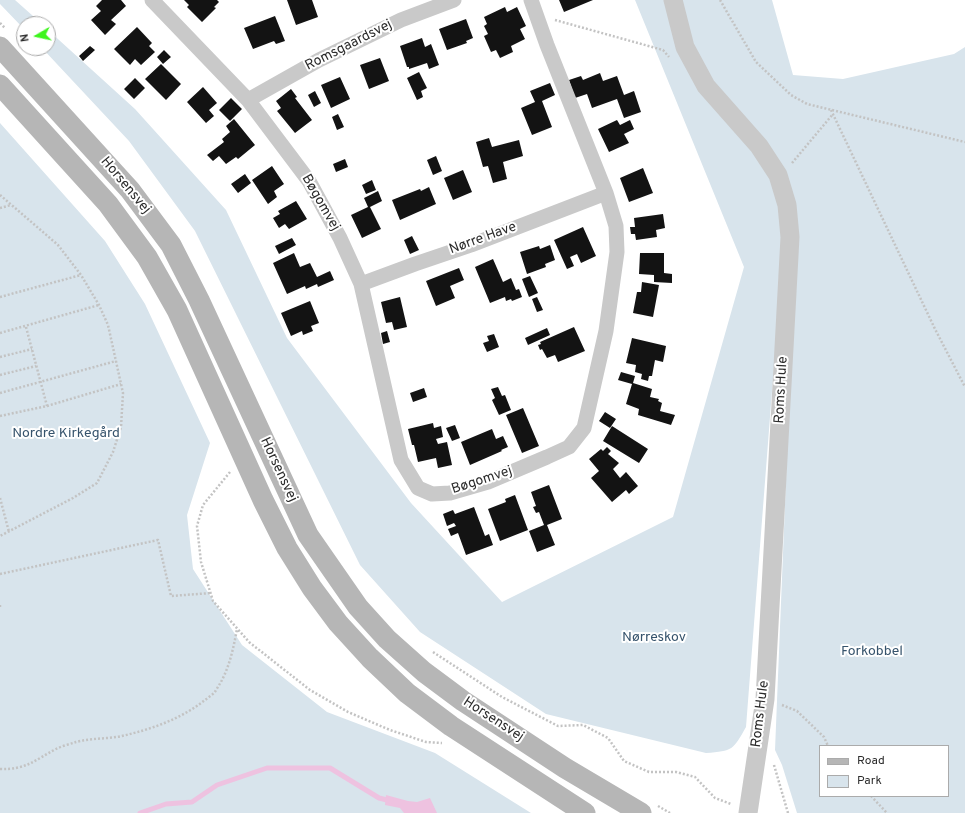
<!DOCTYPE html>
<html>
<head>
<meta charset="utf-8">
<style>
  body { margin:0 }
  #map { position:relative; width:965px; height:813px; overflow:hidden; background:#fff; font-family:Overpass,sans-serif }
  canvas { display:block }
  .legend { position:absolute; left:819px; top:745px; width:130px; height:52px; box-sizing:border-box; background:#fff; border:1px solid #ababab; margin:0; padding:5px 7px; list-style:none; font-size:12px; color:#2c2c2c }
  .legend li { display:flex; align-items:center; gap:8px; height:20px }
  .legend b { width:20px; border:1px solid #ababab }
  .north { position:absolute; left:16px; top:16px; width:40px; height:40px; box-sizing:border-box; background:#fff; border:1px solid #ababab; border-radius:50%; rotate:261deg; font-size:11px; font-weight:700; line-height:16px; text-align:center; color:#2c2c2c }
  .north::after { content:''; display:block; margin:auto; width:14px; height:18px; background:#3df51d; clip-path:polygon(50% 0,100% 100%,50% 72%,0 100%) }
</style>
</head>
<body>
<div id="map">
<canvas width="965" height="813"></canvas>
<ul class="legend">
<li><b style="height:5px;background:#b6b6b6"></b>Road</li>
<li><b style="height:11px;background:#d8e4ec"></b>Park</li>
</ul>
<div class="north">N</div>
</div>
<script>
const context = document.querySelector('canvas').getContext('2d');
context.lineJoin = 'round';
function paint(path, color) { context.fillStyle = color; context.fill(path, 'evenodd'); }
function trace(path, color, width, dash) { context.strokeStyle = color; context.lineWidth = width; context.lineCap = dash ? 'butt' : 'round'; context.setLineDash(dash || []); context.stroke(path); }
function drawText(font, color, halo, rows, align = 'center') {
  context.font = font + ' Overpass,sans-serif'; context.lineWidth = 4; context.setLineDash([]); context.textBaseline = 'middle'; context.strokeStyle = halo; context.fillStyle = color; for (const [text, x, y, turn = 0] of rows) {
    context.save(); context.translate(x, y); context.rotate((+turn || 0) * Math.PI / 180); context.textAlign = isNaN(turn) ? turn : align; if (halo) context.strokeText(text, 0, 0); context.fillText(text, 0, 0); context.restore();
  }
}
paint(new Path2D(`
  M0 0H15L42 24H24V29L0 4Z
  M635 0H668L683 58 776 179 784 236 746 727C733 750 733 751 706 753L546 714 420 632 360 565 195 231 129 141 42 48H48V30L135 109 226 210 287 338 411 503 502 602 673 517 744 267Z
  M679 0H772L793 75 843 79 954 54 965 47V813H797L782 765 775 750 796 234 783 174 709 82 690 46ZM820 746H948V796H820Z
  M0 123 105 241 145 304 210 443 187 515 193 569 242 645 327 712 435 753 531 813H0Z`), '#d8e4ec');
paint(new Path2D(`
  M386 795 408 801 417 802 430 798 437 813H404L400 808 385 805Z`), '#eec2e0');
trace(new Path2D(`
  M140 813 166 804 192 802 217 785 267 768H330L379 798 391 801`), '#eec2e0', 5);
paint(new Path2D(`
  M102 0H121L126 6 111 20 116 24 105 35 91 20 101 11 96 6Z
  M184 0H217L219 2 214 7 216 8 202 22 187 7 189 5Z
  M287 0H312L318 17 296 25Z
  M559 0H593L564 12Z
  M505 7 507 12 517 7 526 26 520 29 525 39 511 46 513 52 500 58 496 50 491 52 484 36 488 34 484 26 487 24 484 17Z
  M275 16 285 41 276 44 274 41 253 49 244 28Z
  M466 19 473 38 466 41 467 43 447 50 439 29Z
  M137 27 152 43 149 46 155 52 141 65 135 59 130 65 114 49Z
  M422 38 425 47 431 44 439 65 429 69 427 63 409 69V67H407L400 46Z
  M90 46 95 50 83 61 79 56Z
  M164 50 171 57 163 64 157 57Z
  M380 58 389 81 369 89 360 65Z
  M161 64 181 84 166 100 145 79Z
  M419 72 427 88 421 91 423 97 417 100 407 78Z
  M600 73 603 81 617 76 624 95 634 91 641 112 624 118 617 99 592 108 587 94 575 98 569 80 581 76 583 80Z
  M340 77 350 99 331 108 321 85Z
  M135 78 145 88 134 99 124 89Z
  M550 83 555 95 542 101 552 127 532 135 521 108 535 102 530 91Z
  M203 87 217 103 209 110 214 116 206 123 187 102Z
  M291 89 297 97 295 98 312 120 295 133 277 111 281 108 276 101Z
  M315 91 321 103 314 107 308 95Z
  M231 98 242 109 230 121 219 110Z
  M338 114 344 127 337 130 332 117Z
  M234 119 255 145 238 159 236 157 226 164 219 156 213 161 207 155 224 142 222 139 230 132 226 126Z
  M617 120 620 125 630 120 634 129 624 134 629 143 609 152 598 129Z
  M489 138 492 147 519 140 523 156 503 162 507 179 493 183 488 166 483 167 476 142Z
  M436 156 442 171 433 175 427 160Z
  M345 159 348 167 336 172 333 164Z
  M272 166 284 184 274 191 277 197 268 204 252 180Z
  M643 168 653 193 629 202 620 178Z
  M463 170 472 192 453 200 444 178Z
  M245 174 251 183 238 193 231 184Z
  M372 180 376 190 366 194 362 185Z
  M429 187 436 204 400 220 392 200 420 189 421 191Z
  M378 191 382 201 370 207 381 229 362 238 351 215 368 207 364 198Z
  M296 201 307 219 289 229 285 224 279 228 273 218 280 214 278 211Z
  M663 214 665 228 656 230 657 237 636 240 635 234H631L630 227H635L634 218Z
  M583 227 596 256 581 263 577 254 570 257 574 266 567 269 554 240Z
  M412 236 419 250 410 254 404 240Z
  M292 238 296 245 279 254 275 246Z
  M550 245 555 260 545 264 546 267 527 274 520 252 539 246 540 249Z
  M294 253 300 267 310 263 317 277 330 271 334 280 318 287 317 284 306 289 305 286 287 294 273 263Z
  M640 253H664V273L672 274V283L654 282V275L639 274Z
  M493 259 503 282 511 278 516 290 519 289 522 297 512 301 511 299 506 301 505 297 490 303 475 267Z
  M459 268 464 280 450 286 455 298 436 306 426 281Z
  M530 276 538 293 529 297 522 279Z
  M642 282 659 285 653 317 633 313 637 292H641Z
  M400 297 407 327 394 330 392 322 386 323 381 302Z
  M537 297 543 310 537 312 532 299Z
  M310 301 319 323 311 326 313 331 303 335 302 331 291 336 281 313Z
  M574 327 585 351 558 362 555 355 547 358 542 349 540 350 538 345 541 344 540 342Z
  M547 328 550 335 528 345 525 338Z
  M387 331 390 342 383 344 381 333Z
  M494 334 499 347 487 352 483 343 489 341 487 336Z
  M632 338 666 346 663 362 655 360 652 376H649L648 381 641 379 642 374 635 372 636 365 626 363Z
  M621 372 635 376 633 383 652 389 650 397 659 399 658 401 662 403 660 411 675 415 671 425 638 415 639 409 626 404 632 384 618 380Z
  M498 387 502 396 505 395 511 410 499 415 492 400 495 398 491 389Z
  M424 388 427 397 413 402 410 393Z
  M523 408 539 446 522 453 506 415Z
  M605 412 616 419 610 428 599 421Z
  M433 423 434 428 441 426 443 437 436 439 438 444 447 442 452 465 438 468 436 458 418 462 414 445H412L408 429Z
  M455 425 460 438 452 441 446 428Z
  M612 426 648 449 639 463 603 441Z
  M492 429 496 439 503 436 508 447 501 450 502 451 470 465 461 442Z
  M607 447 611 451 608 454 619 463 613 469 620 478 626 472 638 486 629 494 626 490 612 502 591 478 599 471 589 459 601 449 603 451Z
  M549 485 562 519 547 525 555 545 537 552 529 531 544 525 539 512 536 513 533 507 536 506 531 492Z
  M515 495 528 530 500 541 488 509 506 502 505 499Z
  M474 507 485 536 489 534 493 545 466 555 458 533 451 536 448 529 456 526 454 523 447 526 443 514 453 510 455 514Z`), '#131313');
trace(new Path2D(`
  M720 0 756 62 791 95 807 104 965 142
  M555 20 663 50 669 57
  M0 23 5 28
  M831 110 935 329 965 387
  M792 163 833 114
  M0 195 58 245 81 275 99 305 108 325 123 393 121 427 113 452 97 483 73 498 0 536
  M0 208 11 205
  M0 297 81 275
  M26 327 47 406
  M0 333 99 305
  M0 357 32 349
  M0 375 36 366
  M0 393 116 361
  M0 416 47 406 121 384
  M230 472 203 505 197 526 201 562 213 601 249 642 310 690 348 712 390 730 426 742 442 743
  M0 498 9 532
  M0 574 158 540 171 596 211 593
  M0 605V607
  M433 652 502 697 558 726 583 725 608 738 624 761 649 772H676L695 777 715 798 731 804
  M782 705 797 711 824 737 828 746
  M774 765 788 813
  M0 769C26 770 35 760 56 749 62 746 70 744 76 742 91 738 107 739 122 736 152 729 181 719 205 700 209 697 214 694 216 690 229 671 233 650 237 629
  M871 796 887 813
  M658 806 670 813`), '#c3c3c3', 2.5, [2, 2]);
trace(new Path2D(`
  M152 0 248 100 309 181 340 238 361 284 401 460 418 488 432 494 450 493 488 482 547 457 569 447 584 428 606 331 617 252 616 226 606 193 547 45 531 0
  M248 100 319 60 401 20 454 0
  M361 284 415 264 471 245 606 193`), '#c9c9c9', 15);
trace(new Path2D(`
  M673 0 685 47 706 86 759 146 778 175 787 205 790 237 765 699 748 813`), '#c9c9c9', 19);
trace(new Path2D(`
  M0 47 130 190 171 245 199 300 308 535 358 607 387 639 424 672 463 701 565 768 641 813
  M0 85 108 204 147 257 177 310 263 500 287 548 312 588 338 623 370 658 407 693 451 726 585 813`), '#b6b6b6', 21);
drawText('14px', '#2c2c2c', '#fff', [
  ["Romsgaardsvej",349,46,-27],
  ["Horsensvej",125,186,50],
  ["Bøgomvej",320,203,60],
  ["Nørre Have",483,239,-20],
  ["Roms Hule",782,390,-87],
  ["Horsensvej",278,470,65],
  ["Bøgomvej",482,481,-18],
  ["Roms Hule",761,714,-83],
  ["Horsensvej",493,720,33]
]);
drawText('14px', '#36536c', '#fff', [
  ["Nordre Kirkegård",66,434],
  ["Nørreskov",654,638],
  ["Forkobbel",872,652]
]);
</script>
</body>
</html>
